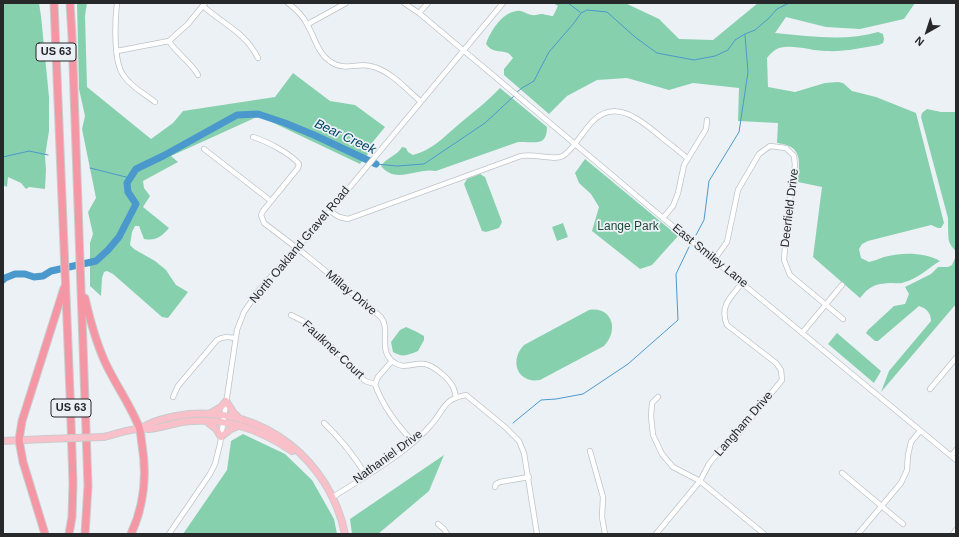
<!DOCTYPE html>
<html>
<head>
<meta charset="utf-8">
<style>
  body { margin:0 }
  #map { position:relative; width:959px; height:537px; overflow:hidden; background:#ecf1f6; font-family:Helvetica,sans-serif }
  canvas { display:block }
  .frame { position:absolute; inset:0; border:4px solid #26282a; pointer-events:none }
  .north { position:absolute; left:907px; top:12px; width:40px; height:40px; -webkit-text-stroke:3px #ecf1f6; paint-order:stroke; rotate:219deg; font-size:11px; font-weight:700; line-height:16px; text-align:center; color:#26282a }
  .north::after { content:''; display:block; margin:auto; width:14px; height:18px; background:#26282a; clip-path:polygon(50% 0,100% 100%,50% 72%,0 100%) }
</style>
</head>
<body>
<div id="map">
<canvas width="959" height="537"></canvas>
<div class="frame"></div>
<div class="north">N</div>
</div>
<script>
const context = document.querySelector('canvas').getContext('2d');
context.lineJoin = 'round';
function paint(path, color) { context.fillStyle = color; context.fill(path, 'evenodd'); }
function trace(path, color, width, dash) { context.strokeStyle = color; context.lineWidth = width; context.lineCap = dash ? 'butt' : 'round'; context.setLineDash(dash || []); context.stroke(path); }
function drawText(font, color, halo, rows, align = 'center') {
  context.font = font + ' Helvetica,sans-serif'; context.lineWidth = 3.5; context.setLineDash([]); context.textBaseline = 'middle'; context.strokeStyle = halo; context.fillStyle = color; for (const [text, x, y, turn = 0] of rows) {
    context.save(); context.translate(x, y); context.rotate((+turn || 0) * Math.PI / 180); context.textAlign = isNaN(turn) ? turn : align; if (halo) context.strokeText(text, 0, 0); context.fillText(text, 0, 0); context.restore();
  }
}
paint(new Path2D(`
  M3 3H39L41 16 49 97V131L45 156 46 170 45 189 29 187 26 189 21 183 8 177 7 187 3 185Z
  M77 3H87L85 16 87 87 151 139 173 123 183 111 275 97 293 73 330 101 355 105 385 127 367 149 368 154 360 164 259 116 171 156 178 162 143 181 144 188 150 196 143 207 169 228C161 237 156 241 144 239L139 226H135L132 232 130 245 134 249 155 261 166 270 176 285 188 292 168 318 162 317 113 274 107 271 104 272 102 278 101 296 90 286V243L93 234 88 212 96 198 82 129 85 116 79 89Z
  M553 3H625L659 19 679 39 713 40 758 3H915L904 19 860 29 826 27 786 17 775 33C810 36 845 42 878 32L883 34 884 39 883 43 879 45C861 48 844 52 826 51 811 51 794 44 779 48 774 50 770 54 767 58L768 87 795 92 825 83 838 82 843 83 852 91 876 97 916 113 944 223 941 228H938L931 225 868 241 862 244 859 249 861 258 869 262C874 261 878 259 884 257 901 252 925 252 940 261 928 268 919 278 905 282 901 284 896 283 892 283 877 283 869 286 860 298L813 257 822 187 798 182C799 162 804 146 777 143L778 123 738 121 739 88 693 83 669 90 627 78 597 80 567 96 549 114 504 75V69L513 58C511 56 510 54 508 53 499 50 492 53 486 44 490 32 502 12 517 11 522 10 526 14 532 15 536 16 537 14 541 14 544 14 550 16 553 16L558 6Z
  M500 88 547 127C547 148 533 141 518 142L436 171C417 167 396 185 381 166 387 157 397 156 402 147L406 148 408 152 413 155C432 150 444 137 458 125 473 112 487 102 500 88Z
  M927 109 941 112H956V252C954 249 950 245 949 241 948 238 948 223 948 218L921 117 922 113Z
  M585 159 678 236 652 265 640 269 592 231 599 207 591 194 579 183 575 173Z
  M480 174 485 177 502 222 499 228 486 232 482 231 464 184 467 179Z
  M563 223 568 237 557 241 552 227Z
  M956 256V304L881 392 889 371 931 321C931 313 926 308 919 306L878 341H875L866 333 868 330 894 306 905 304 909 294 905 287 931 274 938 267H948L952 265Z
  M589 310C611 306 620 329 604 346L540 380C517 384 509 360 524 345Z
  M406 327 417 332 424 336V340L418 351C408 355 403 358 393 352L391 342 400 330Z
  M837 333 881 371 874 383 828 344Z
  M243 434 285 454 312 480 334 519 337 534H183L227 470 231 441Z
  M444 455 429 491 378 534H352L350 519Z`), '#87d0ae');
trace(new Path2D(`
  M568 3 580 12
  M888 3H890
  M517 92 522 88 534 81 541 67 549 52 574 23 581 13 587 10 607 12 635 37 657 53 694 60 715 56 728 50 735 40 745 34 755 30 768 19 777 9 789 3
  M3 157 29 151 48 155
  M376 164 397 166 424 164 485 123 514 96
  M90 168 130 178
  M696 235 704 220 709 181 739 132 748 72 745 35
  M513 423 541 400 556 399 583 394 628 364 678 320 676 274 689 247`), '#4b99cc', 1);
trace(new Path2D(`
  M3 280 5 278 15 274H25L34 277 43 276 51 271 96 261 108 250 119 237 136 204 128 192 127 183 136 169 163 156 237 115 258 114 285 123 314 135 376 164`), '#4b99cc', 7);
const minor = new Path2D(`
  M117 3C115 20 113 63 124 76 131 87 145 94 155 102
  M288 3C296 9 304 17 308 26 315 38 318 54 331 62 344 71 356 63 370 66 390 70 405 88 420 101
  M404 3 419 13 663 218 956 460
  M203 6C223 24 245 32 258 58
  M419 13 428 3
  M308 24 346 3
  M169 41C177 54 191 62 198 75
  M117 51 169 41 188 24 205 3
  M253 137C266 141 290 153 299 164L298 168 263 211 261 215 264 223 306 255 381 317C391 331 378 348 392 361 404 371 413 362 425 364 434 366 447 377 452 385 454 388 455 393 456 397
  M204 149 271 201
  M330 211 339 217 348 219 521 156C534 153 553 161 563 156 575 148 582 132 593 121 616 98 642 121 661 137 670 144 679 151 687 158
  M663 218 673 206 678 193 684 165 706 129 707 120
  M714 260 727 242 738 190 759 154 770 146 786 148 794 156 795 165 787 222 784 260 790 275 843 319
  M291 315 303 321 331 346 365 381 375 384
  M802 333 842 285
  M392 361 378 377 375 384C382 405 398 426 413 442
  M930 389 956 358
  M173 397 178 386 217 340C224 336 228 337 236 338
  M658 397 652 403 651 416 653 435 662 454 673 467 700 481 764 534
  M324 423C341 439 354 456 366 475
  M590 451 603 497 602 517 605 534
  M951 456 956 450
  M842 473 903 524
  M495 487 496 484 500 482 529 477
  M333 497C364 477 407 453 431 425 445 409 443 399 466 395L505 427 519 441 524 453 537 534
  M438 524 444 529 447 534
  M169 534 210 474 215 464 220 444 237 330 244 312 259 290 330 211 503 3
  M656 534 700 481 709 464 725 444 739 433 782 380 781 370 776 363 727 325C719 306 731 297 742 283
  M858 534 901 483 907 470 908 455 911 442 920 431
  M953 534 956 530`);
const major = new Path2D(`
  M211 413 221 407 226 401 233 412 238 417
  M206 421 216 429 221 437 231 429 240 425
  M140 429C153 420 173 416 189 414 264 407 330 461 345 534
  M104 437C116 434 129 429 140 429 143 428 146 429 149 429 160 428 171 424 182 422 224 417 258 428 292 451
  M3 441 46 439`);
const highway = new Path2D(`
  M54 3 70 393 73 483 72 517 69 534
  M70 3 72 36 88 486 85 534
  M85 298C90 320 96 342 105 362 115 384 130 404 139 427 141 432 141 439 142 445 147 474 144 506 131 534
  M45 534 23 462 19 440 22 421 64 288`);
trace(minor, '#bfc3c9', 6);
trace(major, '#cbcbcc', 8);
trace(highway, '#cbcbcc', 9);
trace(minor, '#fff', 4.5);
trace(major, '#f9c0c9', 6);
trace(highway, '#f596a5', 7);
const majorBridge = new Path2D(`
  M46 439 104 437`);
trace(majorBridge, '#cbcbcc', 8, []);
trace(majorBridge, '#f9c0c9', 6);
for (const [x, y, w] of [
  [56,52,40],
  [71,408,40]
]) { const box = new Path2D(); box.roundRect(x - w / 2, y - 9, w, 18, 3); context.fillStyle = '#ecf1f6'; context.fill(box); trace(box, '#26282a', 1); }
drawText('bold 11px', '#26282a', null, [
  ["US 63",56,52],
  ["US 63",71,408]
]);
drawText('12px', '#26282a', '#ecf1f6', [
  ["Deerfield Drive",790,208,-83],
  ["North Oakland Gravel Road",300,245,-50],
  ["East Smiley Lane",710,256,39],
  ["Millay Drive",351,293,40],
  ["Faulkner Court",333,350,43],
  ["Langham Drive",744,424,-49],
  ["Nathaniel Drive",388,457,-36]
]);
drawText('12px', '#224a39', '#ecf1f6', [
  ["Lange Park",628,227]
]);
drawText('italic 13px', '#024466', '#ecf1f6', [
  ["Bear Creek",345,137,25]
]);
</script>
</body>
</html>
